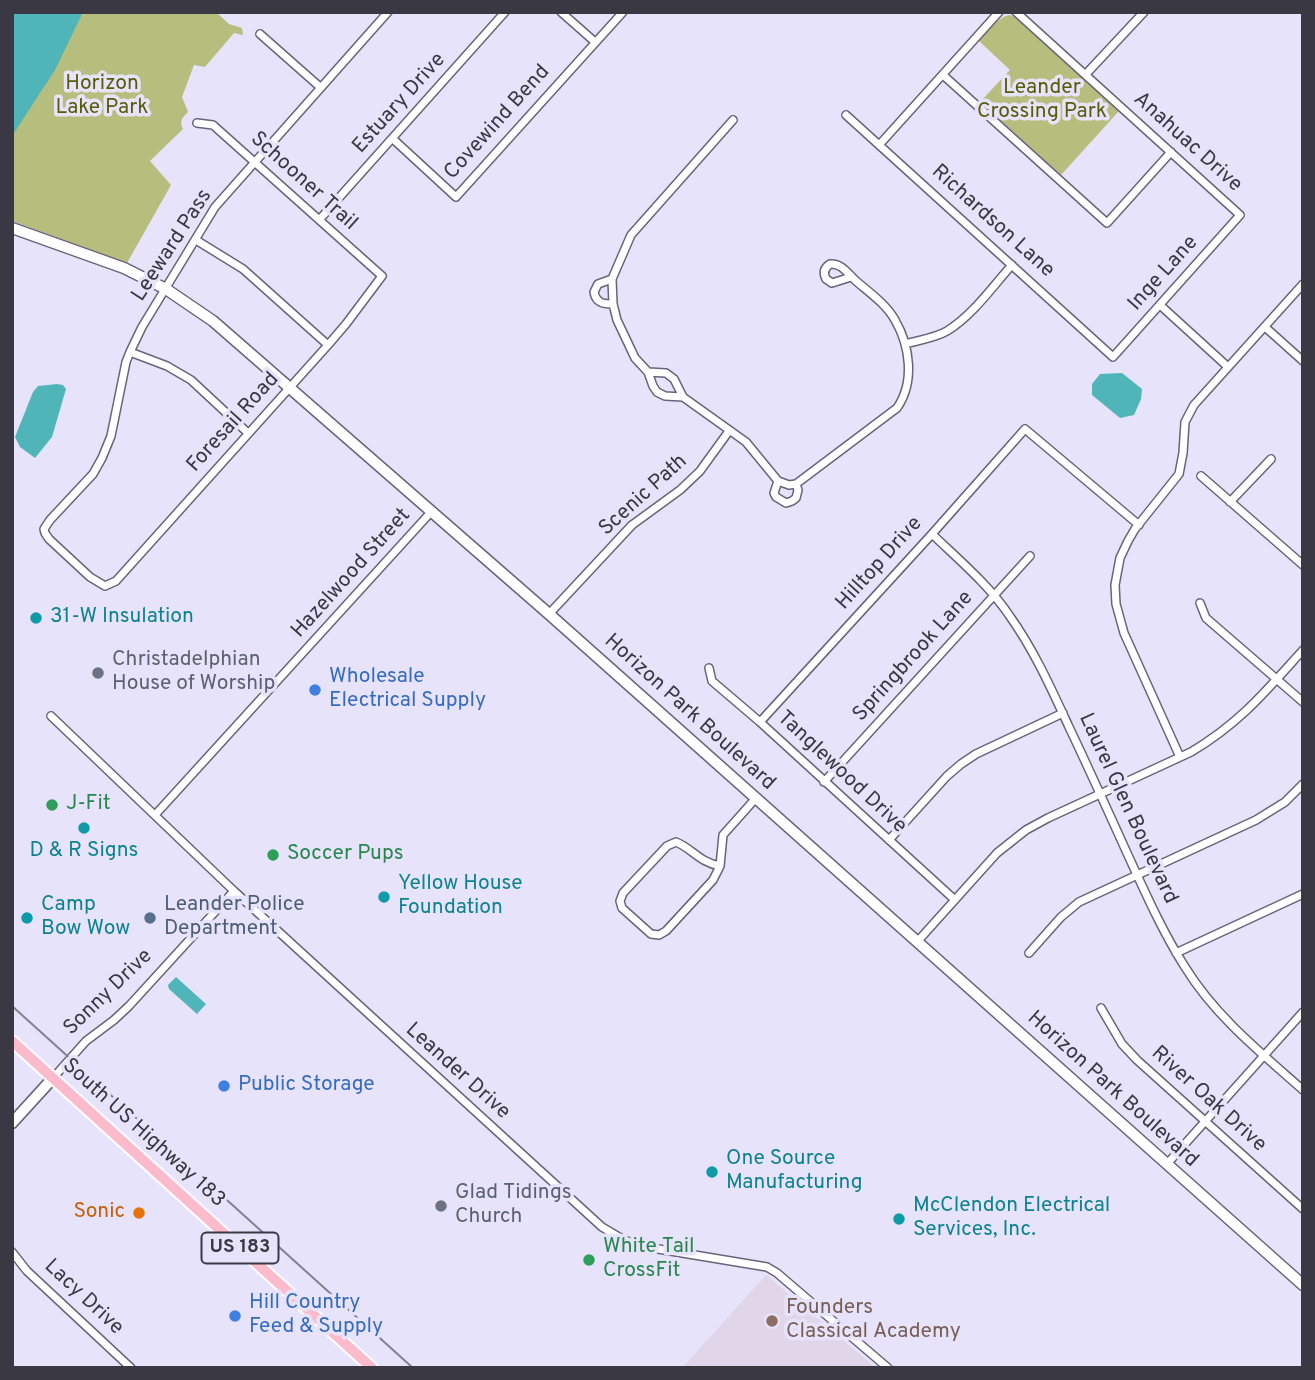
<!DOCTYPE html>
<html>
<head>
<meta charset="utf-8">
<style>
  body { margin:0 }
  #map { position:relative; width:1315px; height:1380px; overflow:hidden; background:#e7e3fb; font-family:Overpass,sans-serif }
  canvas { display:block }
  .frame { position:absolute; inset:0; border:14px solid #3a3842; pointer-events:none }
</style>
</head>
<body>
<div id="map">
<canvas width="1315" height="1380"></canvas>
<div class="frame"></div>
</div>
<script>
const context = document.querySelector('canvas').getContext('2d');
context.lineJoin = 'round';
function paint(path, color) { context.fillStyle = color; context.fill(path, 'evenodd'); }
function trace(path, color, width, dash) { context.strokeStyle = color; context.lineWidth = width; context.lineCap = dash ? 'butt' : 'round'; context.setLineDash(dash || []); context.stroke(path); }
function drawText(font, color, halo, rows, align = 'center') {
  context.font = font + ' Overpass,sans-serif'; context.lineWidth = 7; context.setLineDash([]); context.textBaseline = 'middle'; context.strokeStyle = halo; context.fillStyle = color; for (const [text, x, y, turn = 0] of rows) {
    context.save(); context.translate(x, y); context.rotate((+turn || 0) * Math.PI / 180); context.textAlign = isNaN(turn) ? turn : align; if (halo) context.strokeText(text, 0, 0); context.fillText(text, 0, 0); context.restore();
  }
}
paint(new Path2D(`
  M766 1275 876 1368H682Z`), '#e1d5e9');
paint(new Path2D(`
  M54 12H216L229 24 242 28 243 35 234 33 205 67 194 65 182 97 188 112C182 118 179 121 183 129L150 161 171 185 127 263 12 221V98Z
  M1010 15 1017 18 1119 111 1061 175 980 102 1010 70 979 41C988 32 997 17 1010 15Z`), '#b6be7e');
paint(new Path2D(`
  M12 12H83L55 70 12 136Z
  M1122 373 1142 389 1141 399 1134 415 1120 418 1092 395V384L1100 374Z
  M57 384 63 385 66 389 52 437 35 458 20 447 15 437 33 392 38 386Z
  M176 977 206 1004 197 1014 169 989 168 985Z`), '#4fb5b9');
const street = new Path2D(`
  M561 12 595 42
  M260 34 320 87
  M1086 74 1144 12
  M943 75 1107 223 1171 152
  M846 115 1113 357 1240 215 1016 12
  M197 123 213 125 382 276 346 324 328 345 116 581 105 586 90 577 49 539 45 533 44 529 50 520 93 474 102 458 111 436 126 362 130 352 142 327 215 207 388 12
  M393 139 456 197 623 12
  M880 144 999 12
  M320 219 505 12
  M196 240 243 269 328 345
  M612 279 598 284 594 292C596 303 603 304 613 304
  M1160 305 1228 367
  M1265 327 1303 361
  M905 344C919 340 935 338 947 331 973 315 992 287 1012 265
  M130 352 167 366 191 380 248 433
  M648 372 666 373 674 379 683 397 746 442 778 481 789 485 796 484 897 408C915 382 910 346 895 320 886 304 870 293 856 281 848 274 842 263 830 264 824 268 823 273 826 279L832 283 851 277
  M683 397 665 396 657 392 653 386 648 372 635 358 617 320 613 304 612 279 631 235 733 120
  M1201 476 1303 565
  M778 481 774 493 776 497 786 503 792 501 796 498 798 490 796 484
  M1230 502 1271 459
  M932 534C958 559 988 584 1009 615 1034 650 1051 688 1069 727 1089 769 1108 811 1127 853 1145 892 1162 931 1185 967 1215 1016 1261 1053 1303 1090
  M1200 603 1206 618 1303 702
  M549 614 632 525 680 490 700 471 729 431
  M709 668 712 681 760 722 955 900
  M51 716 234 891 602 1227 624 1240 640 1246 767 1267 777 1273 888 1368
  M760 722 932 534 1025 429 1139 525
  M1180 757 1124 633 1116 604 1115 585 1120 558 1128 541 1135 529 1179 474 1183 453 1185 422 1194 405 1303 284
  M824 782 1030 556
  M155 815 432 511
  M889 840 947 776 961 764 976 754 1063 713
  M720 866 713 880 666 931 659 935 651 934 622 908 620 901 623 893 667 846 676 842C693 849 699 862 720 866L723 835 756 798
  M917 942 997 853 1026 830 1048 818 1191 752C1240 723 1266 691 1303 650
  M1029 953 1061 917 1079 902 1256 820 1285 802 1303 784
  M1176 953 1303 894
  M1101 1008 1122 1044 1137 1060 1303 1209
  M53 1078 86 1041 114 1020 129 1006 234 891
  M1167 1164 1303 1012
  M12 1252 27 1271 131 1368`);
const secondary = new Path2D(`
  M12 228 124 268 166 289 213 321 549 614 1303 1285
  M12 1123 53 1078`);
const primary = new Path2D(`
  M12 1041 372 1368`);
trace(street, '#686479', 10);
trace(secondary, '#686479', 13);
trace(primary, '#fff', 14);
trace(street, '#fff', 7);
trace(secondary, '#fff', 10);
trace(primary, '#fcbbcd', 10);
trace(new Path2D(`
  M12 1006 413 1368`), '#838191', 2);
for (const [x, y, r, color] of [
  [36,618,7,"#0f9aa8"],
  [98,673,7,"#6b7280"],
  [315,690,7,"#3f7fe0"],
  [52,805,7,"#2e9e5b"],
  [84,828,7,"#0f9aa8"],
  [273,855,7,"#2e9e5b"],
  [384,897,7,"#0f9aa8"],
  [27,918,7,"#0f9aa8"],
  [150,918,7,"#5c6f8a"],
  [224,1086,7,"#3f7fe0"],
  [712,1172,7,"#0f9aa8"],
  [441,1206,7,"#6b7280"],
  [139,1213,7,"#e8710a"],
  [899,1219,7,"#0f9aa8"],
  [589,1260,7,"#2e9e5b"],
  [235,1316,7,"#3f7fe0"],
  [772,1321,7,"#8d6e63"]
]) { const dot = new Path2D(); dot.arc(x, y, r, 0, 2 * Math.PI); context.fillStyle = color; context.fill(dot); trace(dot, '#e7e3fb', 2.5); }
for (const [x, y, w] of [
  [240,1248,77]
]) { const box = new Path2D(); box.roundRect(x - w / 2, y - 15.5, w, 31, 5); context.fillStyle = '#e7e3fb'; context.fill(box); trace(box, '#3a3842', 2); }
drawText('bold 19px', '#3a3842', null, [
  ["US 183",240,1248]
]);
drawText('21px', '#575c07', '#e7e3fb', [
  ["Horizon",102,85],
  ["Lake Park",102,109],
  ["Leander",1042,89],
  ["Crossing Park",1042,113]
]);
drawText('21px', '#3a3842', '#e7e3fb', [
  ["Estuary Drive",400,104,-48],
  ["Covewind Bend",498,123,-48],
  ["Anahuac Drive",1187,143,42],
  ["Schooner Trail",303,182,42],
  ["Richardson Lane",992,222,42],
  ["Leeward Pass",173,246,-57],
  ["Inge Lane",1164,274,-48],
  ["Foresail Road",234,423,-48],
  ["Scenic Path",644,496,-42],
  ["Hilltop Drive",880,564,-48],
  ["Hazelwood Street",352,574,-48],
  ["Springbrook Lane",914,657,-48],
  ["Horizon Park Boulevard",689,713,42],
  ["Tanglewood Drive",841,773,43],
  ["Laurel Glen Boulevard",1127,809,65],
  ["Sonny Drive",109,993,-44],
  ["Leander Drive",457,1072,42],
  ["Horizon Park Boulevard",1112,1090,42],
  ["River Oak Drive",1208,1100,42],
  ["South US Highway 183",143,1134,42],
  ["Lacy Drive",83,1298,43]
]);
drawText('21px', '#0d838f', '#e7e3fb', [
  ["31-W Insulation",50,618],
  ["D & R Signs",84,852,"center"],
  ["Yellow House",398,885],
  ["Foundation",398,909],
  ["Camp",41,906],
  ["Bow Wow",41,930],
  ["One Source",726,1160],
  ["Manufacturing",726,1184],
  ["McClendon Electrical",913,1207],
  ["Services, Inc.",913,1231]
], 'left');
drawText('21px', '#5b616d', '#e7e3fb', [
  ["Christadelphian",112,661],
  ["House of Worship",112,685],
  ["Glad Tidings",455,1194],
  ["Church",455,1218]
], 'left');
drawText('21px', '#366cbe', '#e7e3fb', [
  ["Wholesale",329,678],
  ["Electrical Supply",329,702],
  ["Public Storage",238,1086],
  ["Hill Country",249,1304],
  ["Feed & Supply",249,1328]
], 'left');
drawText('21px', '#27864d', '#e7e3fb', [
  ["J-Fit",66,805],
  ["Soccer Pups",287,855],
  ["White Tail",603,1248],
  ["CrossFit",603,1272]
], 'left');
drawText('21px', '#4e5e75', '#e7e3fb', [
  ["Leander Police",164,906],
  ["Department",164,930]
], 'left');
drawText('21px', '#c56008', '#e7e3fb', [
  ["Sonic",125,1213]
], 'right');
drawText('21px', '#785e54', '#e7e3fb', [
  ["Founders",786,1309],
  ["Classical Academy",786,1333]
], 'left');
</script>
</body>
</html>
